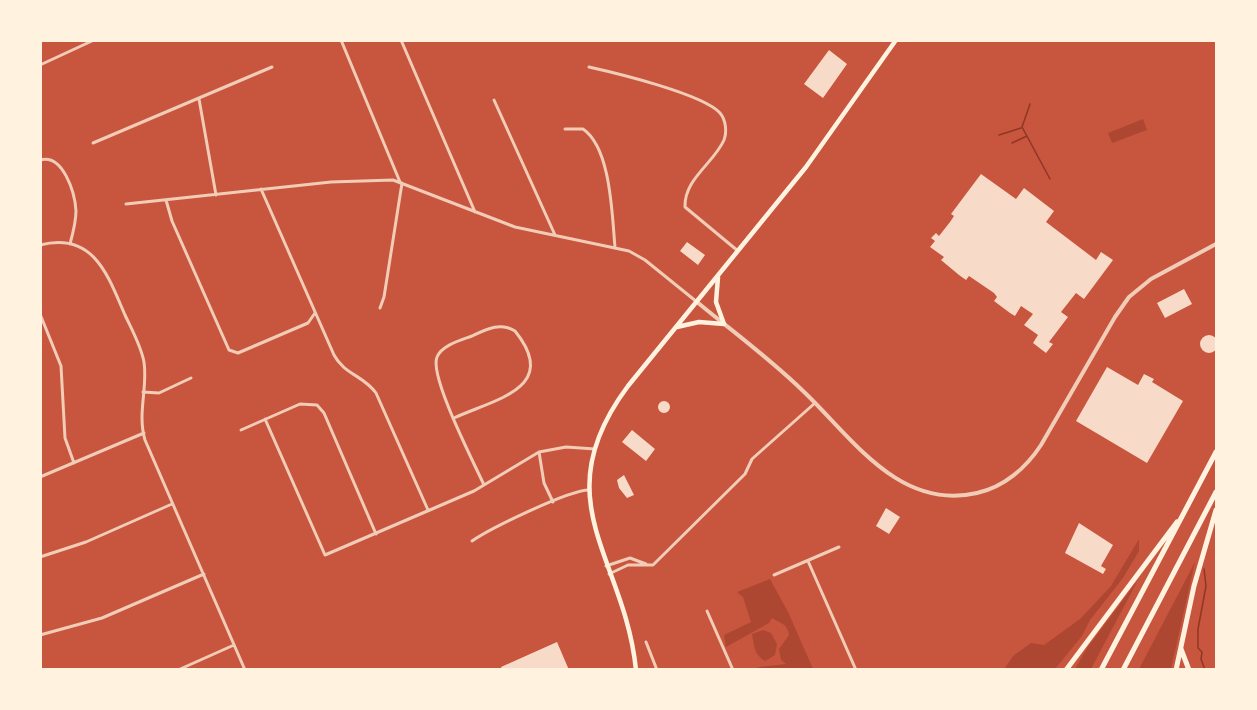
<!DOCTYPE html>
<html>
<head>
<meta charset="utf-8">
<style>
  body { margin:0 }
  #map { position:relative; width:1257px; height:710px; overflow:hidden; background:#c8553d; font-family:"DejaVu Sans",sans-serif }
  canvas { display:block }
  .frame { position:absolute; inset:0; border:42px solid #fff3e0; pointer-events:none }
</style>
</head>
<body>
<div id="map">
<canvas width="1257" height="710"></canvas>
<div class="frame"></div>
</div>
<script>
const context = document.querySelector('canvas').getContext('2d');
context.lineJoin = 'round';
function paint(path, color) { context.fillStyle = color; context.fill(path, 'evenodd'); }
function trace(path, color, width, dash) { context.strokeStyle = color; context.lineWidth = width; context.lineCap = dash ? 'butt' : 'round'; context.setLineDash(dash || []); context.stroke(path); }
paint(new Path2D(`
  M1143 119 1147 130 1112 143 1108 133Z
  M1139 539V551L1123 578 1090 620 1082 636 1055 669H994L1005 668 1013 656 1031 643 1044 645 1080 619 1097 601 1111 586Z
  M1195 562 1171 669H1139Z
  M770 579 789 614 813 669H756L759 667 786 664 781 660 779 649 789 635C788 624 780 623 772 618L769 623 726 647 724 635 751 622 743 597 737 592Z
  M1138 580 1091 669H1075L1087 648Z
  M763 630 771 633 777 644 775 655 765 661C754 655 754 645 752 634Z`), '#ae4732');
trace(new Path2D(`
  M1030 104 1022 127 1050 179
  M999 135 1021 128
  M1012 143 1027 136
  M1204 569 1206 586 1198 629V648L1202 652 1201 659 1205 670`), '#8f3625', 1.5);
paint(new Path2D(`
  M829 50 847 64 823 98 804 84Z
  M981 174 1016 199 1024 188 1054 211 1046 222 1096 260 1101 252 1113 260 1084 299 1076 293 1061 312 1068 317 1049 342 1053 344 1046 353 1033 343 1038 335 1024 325 1033 314 1021 306 1015 316 1010 313 994 301 997 297 994 293 969 276 966 280 959 275 941 260 944 257 930 247 935 241 931 238 936 233 939 236 950 222 954 216 951 214Z
  M687 242 705 255 698 265 680 251Z
  M1184 289 1192 304 1165 318 1157 303Z
  M1200 344a9 9 0 1 1 18 0a9 9 0 1 1-18 0Z
  M1107 367 1138 385 1144 374 1154 379 1152 382 1183 401 1147 463 1076 421Z
  M658 407a6 6 0 1 1 12 0a6 6 0 1 1-12 0Z
  M632 430 655 449 646 461 622 442Z
  M624 475 634 495 627 498 619 488 617 480Z
  M886 508 900 517 889 534 876 526Z
  M1079 523 1113 545 1101 566 1106 569 1103 574 1065 553Z
  M557 642 569 670H502L501 667Z`), '#f7dbc8');
trace(new Path2D(`
  M341 40 400 182
  M401 40 475 212
  M40 65 94 40
  M589 67C616 73 703 94 720 113 726 120 727 132 724 140 714 163 684 179 685 207L738 251
  M199 99 216 195
  M494 100 555 235
  M565 129H583C611 148 612 215 615 247
  M93 143 272 67
  M40 160C63 153 75 193 76 211 76 222 73 233 70 244
  M261 189 334 355C344 374 364 376 376 393L428 510
  M166 200 172 221 229 350 238 353 308 323 315 313
  M126 204 331 182 393 180 515 227 629 251 645 260 697 302
  M40 245C94 231 108 276 125 315 132 330 141 346 144 362 148 388 137 413 145 440L245 670
  M380 308 384 297 402 183
  M40 314 61 366 65 438 74 463
  M143 392 159 393 191 378
  M454 418C495 399 561 388 515 331 500 322 487 329 472 336 461 340 442 345 437 357 429 376 474 463 484 485
  M265 419 325 555 474 491 539 452 566 447 595 449
  M241 430 300 404 317 405 324 413 376 534
  M539 452 544 483 553 502
  M40 477 144 433
  M472 541C491 528 569 490 589 490
  M40 557 86 542 172 504
  M808 561 856 670
  M606 566 630 558 646 564
  M609 574 628 565H653L745 474 752 459 815 403
  M774 575 839 547
  M707 611 733 670
  M40 635 102 618 204 574
  M646 642 657 670
  M178 670 234 645`), '#f1ccb7', 3);
trace(new Path2D(`
  M697 302C732 331 769 358 802 390 851 436 898 511 977 493 1004 487 1026 468 1041 445L1115 317 1129 297 1151 279 1216 244`), '#f1ccb7', 4);
trace(new Path2D(`
  M677 327 699 322 724 324 716 302 718 277
  M636 670C625 557 542 501 628 386L806 167 896 40`), '#fff3e0', 4.5);
trace(new Path2D(`
  M1181 649 1189 670
  M1066 670 1177 522
  M1101 670 1216 452
  M1123 670 1216 492
  M1176 670 1194 586 1216 510`), '#fff3e0', 5);
</script>
</body>
</html>
